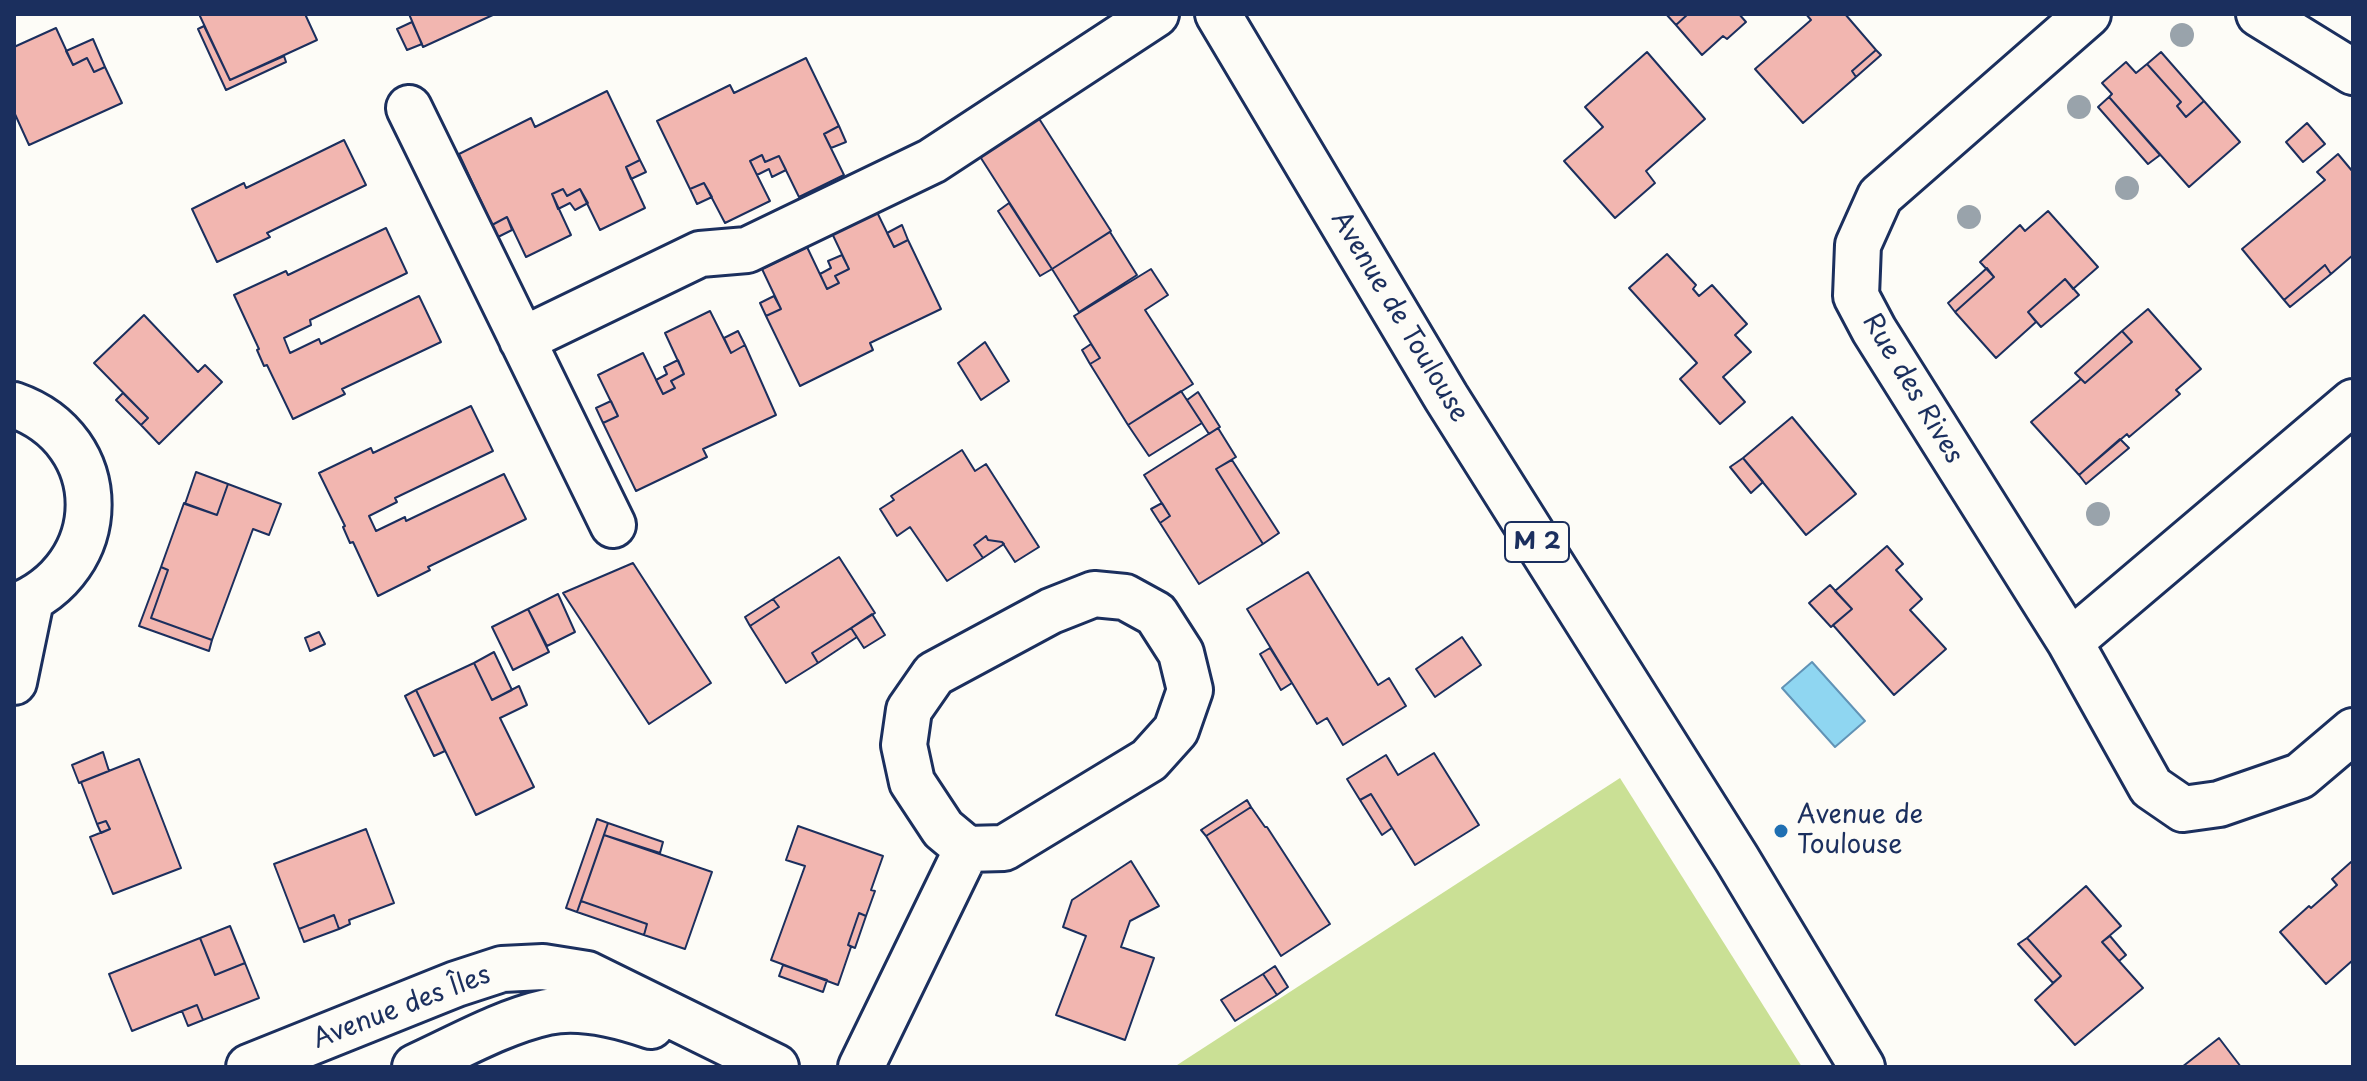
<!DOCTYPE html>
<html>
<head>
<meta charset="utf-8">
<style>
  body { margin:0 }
  #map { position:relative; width:2367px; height:1081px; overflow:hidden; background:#fdfcf7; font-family:"Playpen Sans",sans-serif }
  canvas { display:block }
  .frame { position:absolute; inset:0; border:16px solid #1b2f5e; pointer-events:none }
</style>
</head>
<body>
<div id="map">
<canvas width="2367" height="1081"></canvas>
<div class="frame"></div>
</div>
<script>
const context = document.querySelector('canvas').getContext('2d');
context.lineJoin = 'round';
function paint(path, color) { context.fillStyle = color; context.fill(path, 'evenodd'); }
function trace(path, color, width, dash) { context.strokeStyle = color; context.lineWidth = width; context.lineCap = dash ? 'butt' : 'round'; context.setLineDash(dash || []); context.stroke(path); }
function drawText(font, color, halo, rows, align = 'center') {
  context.font = font + ' "Playpen Sans",sans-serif'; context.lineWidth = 8; context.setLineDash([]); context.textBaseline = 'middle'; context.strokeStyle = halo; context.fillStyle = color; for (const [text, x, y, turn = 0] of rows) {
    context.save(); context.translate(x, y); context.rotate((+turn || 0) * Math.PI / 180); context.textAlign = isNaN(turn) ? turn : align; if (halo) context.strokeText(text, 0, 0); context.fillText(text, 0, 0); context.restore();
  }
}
paint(new Path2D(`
  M1620 778 1802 1067H1174Z`), '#cae095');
const water = new Path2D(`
  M1812 662 1865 721 1835 747 1782 688Z`);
paint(water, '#8fd6f1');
trace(water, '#6193b6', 2);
const building = new Path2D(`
  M199 14H305L317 40 230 80Z
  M409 14H495L423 47Z
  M1666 14H1688L1676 25Z
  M1688 14H1739L1746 22 1727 39 1723 36 1702 55 1676 25Z
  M1806 14H1845L1876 50 1852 71 1856 77 1803 123 1755 69 1811 20Z
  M412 22 422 44 407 50 397 29Z
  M204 26 230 80 284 56 286 62 226 90 198 29Z
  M56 28 73 65 87 58 94 72 105 67 122 103 29 145 14 112V47Z
  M93 39 105 67 94 72 87 58 73 65 66 51Z
  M1876 50 1881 55 1856 77 1852 71Z
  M1647 52 1705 119 1646 171 1655 183 1615 218 1564 161 1603 127 1585 107Z
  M2161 52 2204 101 2186 117 2177 106 2181 102 2147 64Z
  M806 58 839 126 824 134 844 175 799 197 779 156 765 162 762 155 750 161 770 201 725 223 704 183 690 189 657 121 730 85 734 93Z
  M2126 62 2136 73 2147 64 2181 102 2177 106 2186 117 2204 101 2240 142 2189 187 2109 97 2112 94 2102 83Z
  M607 91 640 160 626 167 645 208 600 230 580 189 567 196 563 189 552 194 571 235 526 257 507 217 492 225 459 154 531 118 535 127Z
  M2109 97 2160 155 2148 164 2098 107Z
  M1038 117 1111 231 1052 269 979 155Z
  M2307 123 2325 144 2303 162 2286 142Z
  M839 126 846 142 831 148 824 134Z
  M344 140 366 185 267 233 270 237 217 262 192 209 244 183 246 188Z
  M2338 154 2353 172V255L2331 274 2325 265 2284 300 2242 249 2325 180 2317 172Z
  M762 155 765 162 779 156 786 170 772 177 769 169 757 175 750 161Z
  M640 160 646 172 631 179 626 167Z
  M704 183 712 197 697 204 690 189Z
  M563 189 567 196 580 189 588 203 575 210 570 203 558 209 552 194Z
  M1009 203 1052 269 1040 276 998 211Z
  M874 206 894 247 908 240 941 309 870 343 873 350 800 386 766 316 781 309 762 269 807 247 827 289 839 283 835 276 849 269 829 227Z
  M2048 211 2098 267 2073 289 2065 279 2028 312 2036 322 1996 358 1955 312 1994 277 1980 262 2020 225 2025 231Z
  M507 217 512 230 498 237 492 225Z
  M902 225 908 240 894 247 887 233Z
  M386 228 407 273 310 320 311 325 284 338 290 353 319 339 321 344 419 296 441 342 342 389 345 394 293 419 267 365 264 366 257 350 259 349 234 295 286 271 288 275Z
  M1110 232 1137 275 1079 312 1052 269Z
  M1667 254 1696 285 1693 289 1699 296 1712 285 1747 324 1735 335 1751 352 1723 377 1745 402 1720 424 1680 379 1697 363 1629 288Z
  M842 255 849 269 835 276 839 283 827 289 820 274 831 268 828 261Z
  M2325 265 2331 274 2290 307 2284 300Z
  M1987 268 1994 277 1955 312 1948 303Z
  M1151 269 1168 295 1145 310 1193 384 1128 425 1090 364 1100 358 1074 316Z
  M2065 279 2079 295 2041 327 2028 312Z
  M774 296 781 309 766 316 760 303Z
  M2148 309 2201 369 2176 390 2180 394 2129 437 2127 434 2079 475 2031 422 2081 379 2085 383 2132 342 2122 331Z
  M710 311 731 353 745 345 776 415 703 449 707 457 636 491 603 423 618 416 598 375 643 353 663 394 675 388 671 381 684 374 665 333Z
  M144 315 198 372 205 365 222 382 159 444 141 425 148 418 94 363Z
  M738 331 745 345 731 353 724 338Z
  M2122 331 2132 342 2085 383 2075 373Z
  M985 342 1009 381 981 400 958 363Z
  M1091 344 1100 358 1090 364 1082 350Z
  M678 360 684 374 671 381 675 388 663 394 656 380 667 374 664 367Z
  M1181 391 1202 423 1149 456 1128 425Z
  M1198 392 1220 427 1209 434 1187 400Z
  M123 393 148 418 141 425 116 400Z
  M611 401 618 416 603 423 596 408Z
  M471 406 493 451 395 498 397 502 369 516 376 531 405 517 406 521 504 474 526 519 428 567 430 570 378 596 353 542 350 543 343 527 345 526 319 473 371 448 373 453Z
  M1792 417 1856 494 1806 535 1743 458Z
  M1218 428 1236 457 1216 469 1263 544 1199 584 1160 523 1170 516 1144 475Z
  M2120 439 2129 448 2086 484 2079 475Z
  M962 450 975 471 986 464 1039 547 1015 562 1002 542 988 540 986 536 974 545 983 558 947 581 910 527 897 536 880 509 894 500 891 496Z
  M1743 458 1763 482 1751 493 1730 467Z
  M1232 460 1279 533 1263 544 1216 469Z
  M196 472 228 484 217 515 185 504Z
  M228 484 281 504 269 535 253 529 212 640 151 618 168 570 161 567 184 503 217 515Z
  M1162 503 1170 516 1160 523 1151 509Z
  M986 536 988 540 1002 542 1004 544 983 558 974 545Z
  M1887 546 1903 564 1896 570 1922 599 1910 610 1946 649 1894 695 1833 625 1852 609 1835 591Z
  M839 557 875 613 812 653 818 663 786 683 750 626 779 607 773 599Z
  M633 563 711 683 649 724 563 593Z
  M161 567 168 570 151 618 212 640 209 651 139 626Z
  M1308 572 1378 685 1389 678 1406 706 1343 745 1327 718 1317 724 1247 609Z
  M1830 585 1852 609 1831 627 1809 603Z
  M558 594 575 632 547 646 528 609Z
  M773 599 779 607 750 626 745 617Z
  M528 609 549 652 513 670 492 627Z
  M872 614 885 635 864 648 851 628Z
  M851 628 857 637 818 663 812 653Z
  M319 632 325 644 310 651 305 638Z
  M1462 637 1481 665 1435 697 1416 669Z
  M1270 648 1292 683 1281 690 1260 654Z
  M494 652 512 690 492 700 474 663Z
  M474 663 492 700 519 686 527 705 500 718 534 787 476 815 416 690Z
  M416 690 445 751 434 756 405 696Z
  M103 752 109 771 79 783 72 765Z
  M1434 753 1479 825 1415 865 1371 794 1360 800 1347 779 1386 755 1398 775Z
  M139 759 181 868 113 894 90 837 110 829 106 821 97 824 81 782Z
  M1371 794 1392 828 1382 835 1360 800Z
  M1247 800 1251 807 1206 836 1201 830Z
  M1251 807 1265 827H1267L1330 924 1281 956 1206 836Z
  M597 819 608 823 577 912 566 908Z
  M106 821 110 829 101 833 97 824Z
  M608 823 663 842 660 853 604 835Z
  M798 826 883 856 871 890 875 891 866 916 859 913 848 945 851 947 838 985 771 960 805 866 786 860Z
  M366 829 394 903 349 920 350 924 339 929 334 915 299 929 274 864Z
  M604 835 712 872 685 949 644 935 647 924 581 901Z
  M1131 861 1159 906 1130 921 1121 947 1154 958 1125 1040 1056 1015 1086 936 1063 927 1072 900Z
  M2351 862 2353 865V960L2326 984 2280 932 2309 906 2311 908 2337 885 2332 879Z
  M2086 886 2121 926 2102 942 2143 988 2075 1045 2035 1000 2061 976 2027 938Z
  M581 901 647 924 644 935 577 912Z
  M859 913 866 916 855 948 848 945Z
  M334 915 339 929 304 942 299 929Z
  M230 926 245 963 215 975 200 938Z
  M2110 936 2126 955 2119 961 2102 942Z
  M200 938 215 975 245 963 259 998 203 1020 197 1005 132 1031 109 974Z
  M2027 938 2061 976 2053 983 2018 944Z
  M783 965 827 980 823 992 779 976Z
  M1275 966 1288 987 1277 995 1263 974Z
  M1263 974 1277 995 1235 1021 1221 1000Z
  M197 1005 203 1020 188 1026 182 1011Z
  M2219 1038 2241 1067H2182Z`);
paint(building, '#f2b6b0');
trace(building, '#1b2f5e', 2);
const minor = new Path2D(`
  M2088 14 1880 196 1858 245 1856 296 1874 330 2070 642 2151 787 2183 809 2219 804 2300 776 2353 731
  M2259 14 2353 72
  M409 108 613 525
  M522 340 700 254 747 250 932 161 1156 14
  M14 405C114 440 113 569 14 607
  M1094 594 1125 597 1156 614 1181 653 1190 690 1176 730 1149 760 1004 848 967 849 943 829 912 782 904 745 909 710 934 674 1051 611Z
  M2070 642 2353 402
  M14 682 31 600
  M249 1067 456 984 502 969 543 967 587 974 776 1067
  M415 1067C457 1048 502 1022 547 1012 581 1005 619 1015 651 1026
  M861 1067 967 849`);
const primary = new Path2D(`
  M1218 14 1446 397 1737 859 1862 1067`);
trace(minor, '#1b2f5e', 50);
trace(primary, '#1b2f5e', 50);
trace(minor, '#fdfcf7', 44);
trace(primary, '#fdfcf7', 44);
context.fillStyle = '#99a3ab';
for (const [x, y] of [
  [2182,35],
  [2079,107],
  [2127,188],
  [1969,217],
  [2098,514]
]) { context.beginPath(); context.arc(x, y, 12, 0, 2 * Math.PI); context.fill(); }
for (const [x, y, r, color] of [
  [1781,831,8,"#1f6fb2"]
]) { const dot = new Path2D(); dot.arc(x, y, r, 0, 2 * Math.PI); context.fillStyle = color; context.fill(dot); trace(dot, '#fdfcf7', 3); }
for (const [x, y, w] of [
  [1537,542,64]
]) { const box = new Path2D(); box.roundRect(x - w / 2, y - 20, w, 40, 6); context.fillStyle = '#fdfcf7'; context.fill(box); trace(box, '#1b2f5e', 2); }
drawText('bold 24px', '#1b2f5e', null, [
  ["M 2",1537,542]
]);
drawText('26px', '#1b2f5e', '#fdfcf7', [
  ["Avenue de Toulouse",1399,317,59],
  ["Rue des Rives",1912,389,59],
  ["Avenue des Îles",402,1008,-21]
]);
drawText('26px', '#1b2f5e', '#fdfcf7', [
  ["Avenue de",1797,816],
  ["Toulouse",1797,846]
], 'left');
</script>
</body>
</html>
